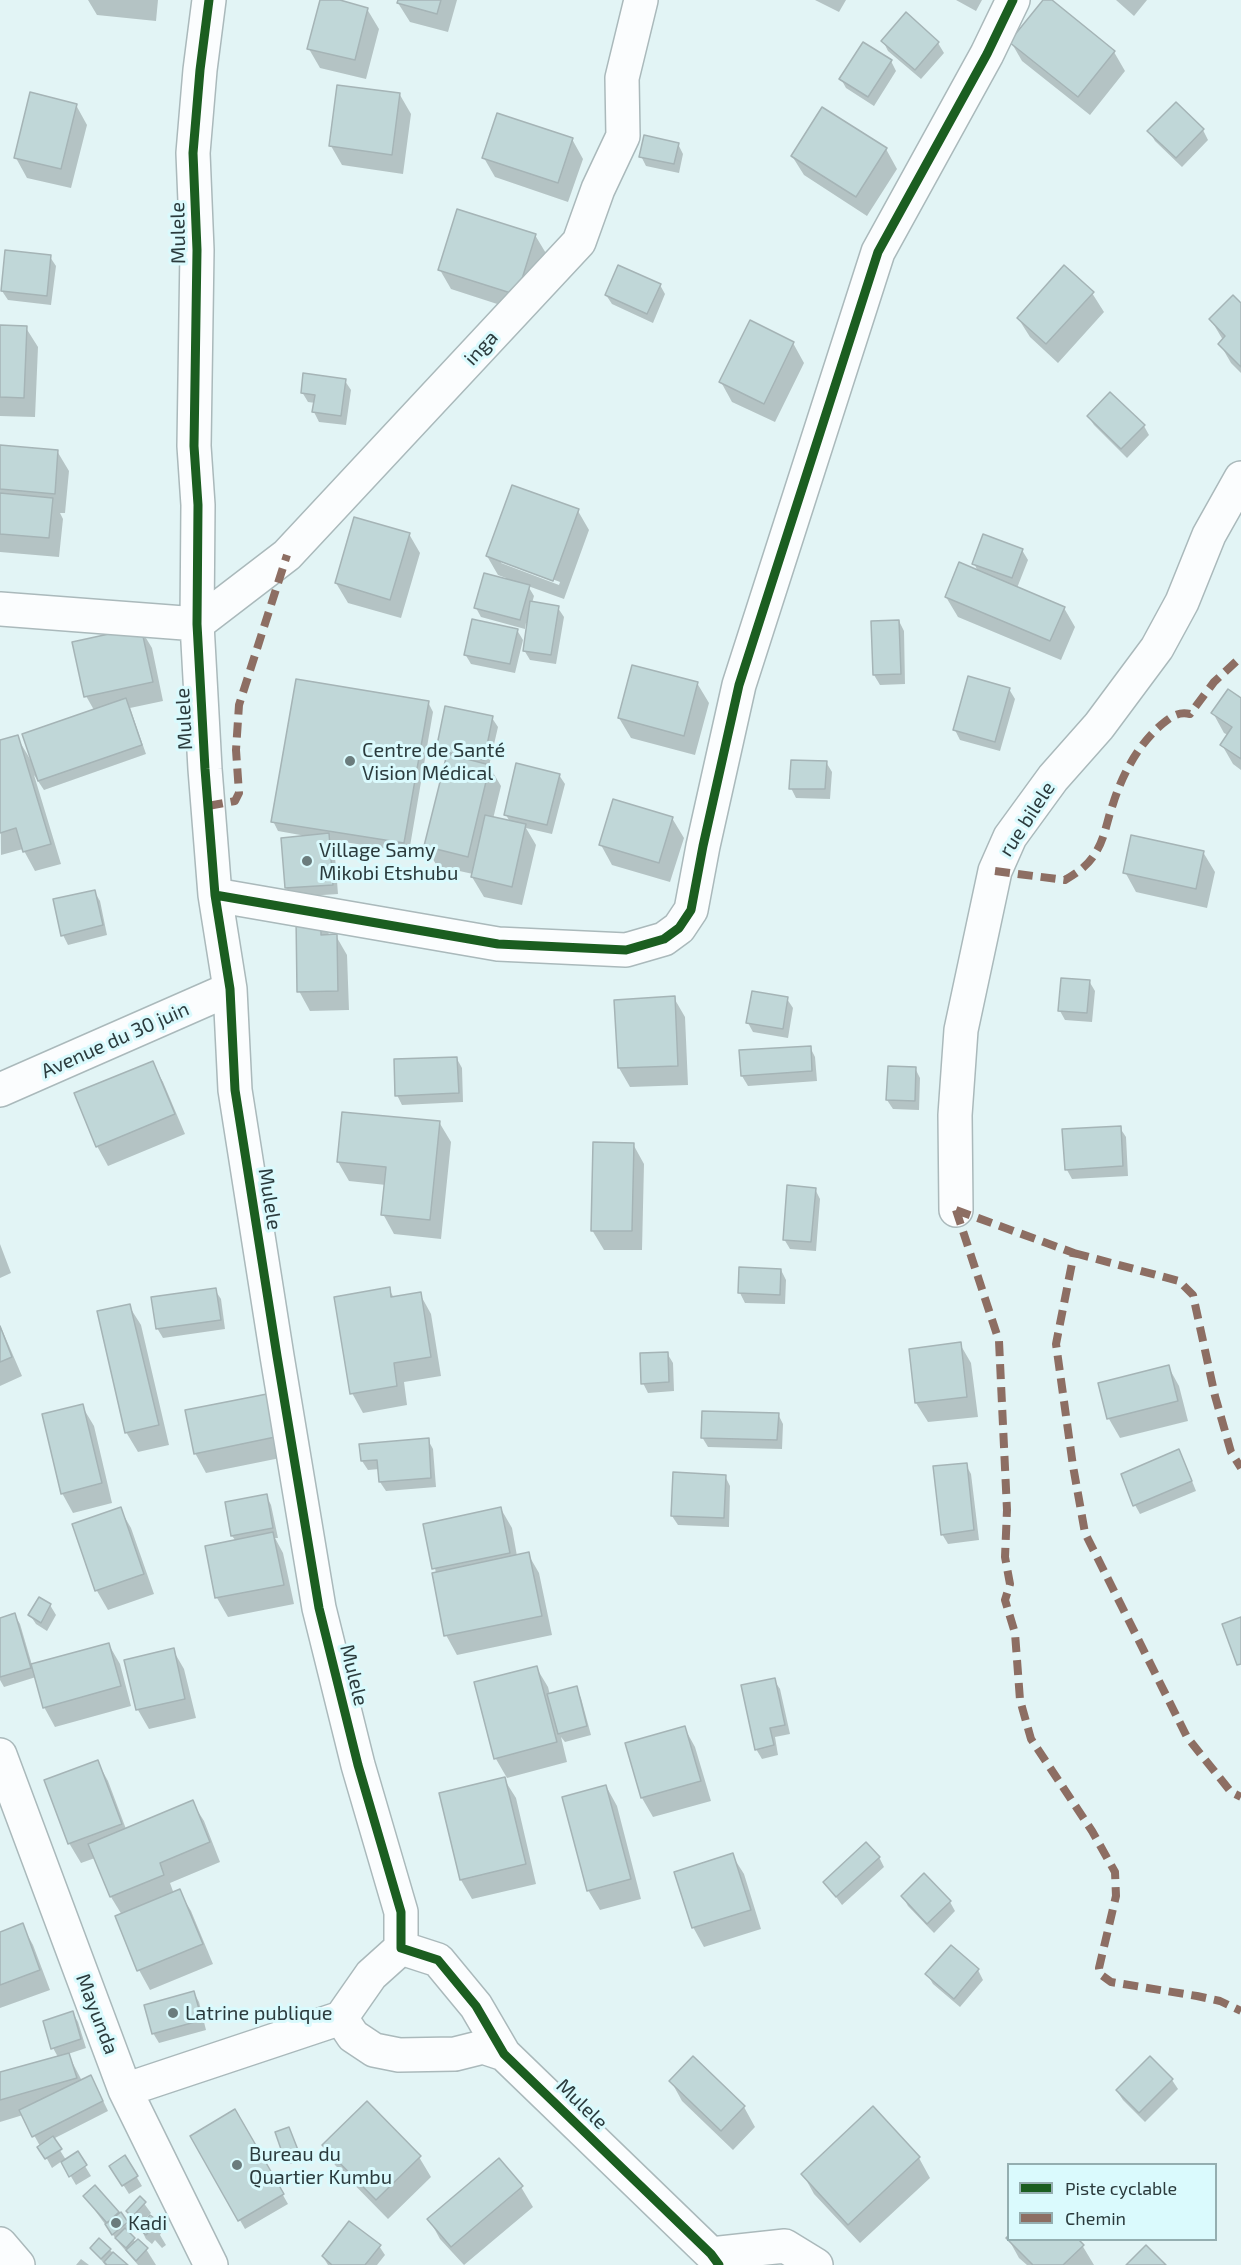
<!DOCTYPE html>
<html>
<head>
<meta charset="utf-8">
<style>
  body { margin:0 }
  #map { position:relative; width:1241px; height:2265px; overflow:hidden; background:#e2f4f5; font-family:"Exo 2",sans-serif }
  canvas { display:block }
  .legend { position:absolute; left:1007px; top:2163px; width:210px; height:78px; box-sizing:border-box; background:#dafafd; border:2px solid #94aeb0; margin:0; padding:8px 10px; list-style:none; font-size:18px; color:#2b3b3d }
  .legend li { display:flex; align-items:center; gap:12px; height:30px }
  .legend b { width:30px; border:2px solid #94aeb0 }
</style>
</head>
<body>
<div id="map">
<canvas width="1241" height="2265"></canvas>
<ul class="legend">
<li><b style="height:8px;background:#1b5e20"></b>Piste cyclable</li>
<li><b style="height:8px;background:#8d6e63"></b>Chemin</li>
</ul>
</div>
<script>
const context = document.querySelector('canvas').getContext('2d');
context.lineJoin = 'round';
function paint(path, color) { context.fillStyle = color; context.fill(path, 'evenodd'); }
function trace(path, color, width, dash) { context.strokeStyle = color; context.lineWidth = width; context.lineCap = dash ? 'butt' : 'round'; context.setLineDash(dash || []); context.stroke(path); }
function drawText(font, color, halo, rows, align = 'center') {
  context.font = font + ' "Exo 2",sans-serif'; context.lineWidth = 6; context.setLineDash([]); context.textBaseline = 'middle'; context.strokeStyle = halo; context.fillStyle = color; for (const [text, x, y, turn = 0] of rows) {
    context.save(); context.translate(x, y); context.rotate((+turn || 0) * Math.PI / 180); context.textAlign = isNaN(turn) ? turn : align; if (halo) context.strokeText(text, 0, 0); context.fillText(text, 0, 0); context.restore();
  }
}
paint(new Path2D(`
  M88 0H158L156 21 97 15Z
  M321 0H334L367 9 379 29 366 79 320 68 309 49Z
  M399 0H457L448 32 410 22 398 3Z
  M815 0H846L839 12Z
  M956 0H982L976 11Z
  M1045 0H1050L1114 52 1125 71 1090 115 1022 61 1011 42Z
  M1116 0H1147L1134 16Z
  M907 14 938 43 944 53 921 79 888 51 883 41Z
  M891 61 896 71 874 106 846 88 841 79Z
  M400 95 411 114 403 174 342 165 331 146Z
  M76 105 87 125 71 188 27 178 16 158Z
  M1203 130 1208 140 1182 167 1155 141 1149 131Z
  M572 139 583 159 568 202 495 177 484 158Z
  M678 144 683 154 679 173 646 166 641 156Z
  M886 149 897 169 867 216 804 175 792 156Z
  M535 235 547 255 528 314 451 289 440 270Z
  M50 257 56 266 51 305 8 300 2 291Z
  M660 285 665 294 653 323 612 304 606 295Z
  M1092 293 1104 312 1058 363 1030 337 1018 318Z
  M1241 305V373L1231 363 1220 344 1223 340 1211 320Z
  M0 327 26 328 38 347 35 417 0 416Z
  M793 343 804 363 775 422 732 402 721 382Z
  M345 381 351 390 346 425 319 422 314 412 315 403 308 402 302 392Z
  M1088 416 1144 426 1149 435 1127 458 1094 425Z
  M0 446 57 451 69 471 65 513H60L63 519 59 557 0 552Z
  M578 511 589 530 564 599 528 586 534 596 532 603 558 608 564 617 556 664 530 660 524 650 529 623H526L525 629 481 617 476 608 506 578 498 575 487 556ZM501 560 560 582 559 585 501 563Z
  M409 534 420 553 401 618 348 603 336 583Z
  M1022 550 1028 560 1017 588 1064 608 1075 627 1061 660 958 617 946 597 978 572 974 563Z
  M899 621 904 631 905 684 880 685 874 675 872 623Z
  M140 628 152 648 163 701 130 708 146 754 44 790 34 775 61 864 35 871 23 849 1 855 0 742 17 737 30 759 94 710 86 696Z
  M517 630 523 640 515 673 471 664 465 654Z
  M697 683 709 703 695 755 631 738 619 718Z
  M1009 689 1015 699 1000 751 960 740 955 730Z
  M1241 700V770L1233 764 1222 745 1228 735 1224 733 1213 713Z
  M428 702 433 712 409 852 331 840 334 844 338 894 292 897 286 888 306 836 278 831 273 821Z
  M492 718 498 727 489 766 501 786 493 819 510 822 506 815 559 775 565 784 552 834 526 828 536 845 522 905 484 897 472 877 473 874 437 866 425 846 447 760 443 759 438 749Z
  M826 762 832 772 830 799 796 798 791 788Z
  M672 818 684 838 670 882 612 865 601 845Z
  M1203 852 1215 872 1207 908 1136 892 1125 872Z
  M94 891 100 901 107 935 68 945 63 935Z
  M320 918 330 936H336L347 955 349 1010 310 1011 299 991Z
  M1089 981 1095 991 1092 1022 1065 1020 1060 1011Z
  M674 998 685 1017 688 1085 630 1087 619 1068Z
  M787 999 793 1008 788 1038 753 1032 748 1023Z
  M810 1047 815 1057 817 1081 748 1086 742 1076 741 1051Z
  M457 1059 462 1068 463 1102 402 1105 397 1095Z
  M152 1063 163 1082 185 1134 108 1166 97 1146Z
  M915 1068 920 1078 919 1110 893 1109 887 1100Z
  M439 1122 451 1142 441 1239 394 1234 383 1214 386 1185 349 1181 338 1162Z
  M1120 1128 1126 1137 1128 1176 1072 1179 1067 1170Z
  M633 1144 644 1164 642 1250H604L592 1230Z
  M815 1189 820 1199 816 1251 790 1249 784 1239Z
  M0 1244 11 1273 0 1278Z
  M741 1269 781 1270 786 1280 785 1304 745 1303 740 1293Z
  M389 1289 394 1298 420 1294 431 1314 441 1376 404 1382 407 1405 363 1413 352 1393Z
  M215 1290 221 1299 225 1329 163 1338 157 1328Z
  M129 1306 141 1325 169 1445 138 1452 126 1432Z
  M0 1325 22 1376 0 1386Z
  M960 1344 971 1363 978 1417 928 1422 916 1403Z
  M667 1353 673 1363 674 1391 648 1393 643 1383Z
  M1168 1366 1179 1386 1188 1421 1120 1438 1109 1419 1100 1384Z
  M271 1395 290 1456 206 1473 195 1453Z
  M82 1406 94 1426 112 1503 73 1513 62 1493Z
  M778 1414 783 1424 782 1449 708 1447 702 1437Z
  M428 1440 433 1449 436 1487 386 1491 380 1482 379 1469 368 1470 362 1461 361 1445Z
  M1184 1461 1196 1491 1140 1514 1135 1505Z
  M966 1465 971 1474 979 1540 948 1544 942 1534Z
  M725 1476 730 1486 729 1527 678 1525 672 1516Z
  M266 1495 271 1505 278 1538H275L283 1553 294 1604 228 1617 217 1598 207 1547 236 1541 232 1536Z
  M120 1509 131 1528 154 1594 108 1610 97 1591 74 1525Z
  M501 1509 512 1528 517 1556 528 1554 539 1573 552 1635 457 1655 446 1635 436 1573 425 1525Z
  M39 1599 50 1605 56 1615 47 1631 36 1624 30 1615Z
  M14 1614 20 1624 32 1665 109 1645 120 1664 131 1706 55 1727 44 1707 36 1677 4 1687 0 1680V1619Z
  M173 1650 184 1669 196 1718 149 1729 138 1710 126 1661Z
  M536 1667 548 1687 550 1695 576 1688 581 1698 591 1735 565 1742 561 1737 567 1762 507 1778 496 1759 476 1683Z
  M774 1680 780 1689 790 1734 775 1737 778 1755 762 1759 756 1749Z
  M684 1727 695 1747 711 1801 653 1817 642 1798Z
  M97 1761 108 1781 126 1829 192 1802 204 1821 220 1862 170 1883 174 1894 179 1891 191 1911 213 1964 150 1990 139 1970 122 1915 111 1897 95 1858 81 1863 69 1843Z
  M504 1779 516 1798 536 1884 472 1899 461 1880Z
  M606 1786 617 1806 641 1899 600 1910 588 1890Z
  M732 1855 744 1874 761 1929 704 1947 693 1927Z
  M879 1857 884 1867 842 1905 825 1882Z
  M903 1897 950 1902 955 1911 934 1933 908 1906Z
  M22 1925 33 1945 50 1990 0 2008V1933Z
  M978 1970 983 1980 960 2007 933 1984 927 1974Z
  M194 1993 199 2002 206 2030 159 2043 153 2033Z
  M73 2013 78 2022 86 2048 68 2054 82 2081 96 2086 108 2111 53 2139 66 2160 77 2153 91 2176 76 2185 62 2161 52 2168 23 2115 0 2122V2074L58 2057 53 2048Z
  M1172 2080 1178 2089 1145 2122 1123 2100 1117 2091Z
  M671 2081 744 2107 755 2127 733 2150 682 2101Z
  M235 2111 288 2204 245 2229 192 2136Z
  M289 2129 302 2160 290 2164 284 2154Z
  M324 2145 419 2157 431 2177 388 2219 335 2165Z
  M919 2158 930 2178 860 2243 814 2194 803 2174Z
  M117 2175 136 2176 142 2186 129 2194Z
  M521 2187 533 2207 464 2265 440 2239 429 2219Z
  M85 2197 118 2213 132 2232 129 2234 136 2243 146 2249 156 2265H138L119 2243Z
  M140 2198 151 2213 138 2226 127 2211Z
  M157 2222 162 2231 160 2235 166 2245 162 2248 155 2240 152 2244 146 2239 141 2229Z
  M1009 2240H1076L1082 2245 1094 2265H1027L1019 2258Z
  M379 2246 385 2255 377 2265H328L323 2257Z
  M92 2248 110 2250 125 2265H105Z
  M81 2259 89 2265H76Z`), '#0003');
const building = new Path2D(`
  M320 0H340L368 8 355 60 307 49Z
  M398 0H441L437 14 397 3Z
  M1043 0H1052L1115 51 1078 97 1009 42Z
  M906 12 939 42 915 70 881 41Z
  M863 42 892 60 868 97 839 79Z
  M337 85 400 93 392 155 329 146Z
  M30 92 77 104 61 169 14 158Z
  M1176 102 1204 129 1176 158 1147 131Z
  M822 107 887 148 856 197 791 156Z
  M497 113 573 138 558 183 482 158Z
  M644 135 679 143 674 164 639 157Z
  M457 209 536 234 517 295 438 270Z
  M5 250 51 255 47 296 1 291Z
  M618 265 661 284 647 314 605 295Z
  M1064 265 1094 292 1046 344 1017 318Z
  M1233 295 1241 303V367L1218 344 1225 336 1209 319Z
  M750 320 794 342 764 404 719 382Z
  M0 325 27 326 24 398 0 397Z
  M303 373 346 379 341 416 312 412 315 395 301 393Z
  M1110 392 1145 425 1121 449 1087 416Z
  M0 445 58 450 55 494 0 489Z
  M512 485 579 509 553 581 486 556Z
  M0 493 53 498 49 538 0 534Z
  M354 517 410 533 390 600 335 583Z
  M983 534 1023 549 1012 578 972 564Z
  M959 562 1065 607 1050 641 945 597Z
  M484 573 530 585 520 620 474 608Z
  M530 601 559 606 551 655 523 651Z
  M472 619 518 629 510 664 464 655Z
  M899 620 901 674 873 675 871 621Z
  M141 627 153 682 84 697 72 642Z
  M632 665 698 682 684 736 618 718Z
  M968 676 1010 688 995 742 953 730Z
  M296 679 429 701 404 843 271 822Z
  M1228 689 1241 698V759L1220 745 1232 727 1211 713Z
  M126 698 142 745 38 781 22 734Z
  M445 706 493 716 484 760 436 750Z
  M18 735 51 844 23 852 16 828 0 833V740Z
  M447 754 490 765 468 857 424 846Z
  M791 760 827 761 825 789H789Z
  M516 763 560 774 547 825 504 815Z
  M613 799 673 817 659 863 599 845Z
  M485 815 526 824 512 887 471 877Z
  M329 833 333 885 285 888 281 838Z
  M1131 835 1204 851 1196 889 1123 873Z
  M95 890 103 925 61 936 53 899Z
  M321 916V935L337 934 338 991 297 992 296 917Z
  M1061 978 1090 980 1087 1013 1058 1011Z
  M752 991 788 997 783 1029 746 1023Z
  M675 996 678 1066 618 1068 614 1000Z
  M811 1046 812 1071 741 1076 739 1050Z
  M457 1057 459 1093 395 1096 394 1059Z
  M153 1061 175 1114 96 1147 74 1093Z
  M888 1066 916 1067 915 1101 886 1100Z
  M342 1112 440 1121 430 1220 381 1215 386 1167 337 1162Z
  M1121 1126 1123 1166 1065 1170 1062 1129Z
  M593 1142 634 1143 632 1231H591Z
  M787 1185 816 1188 811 1242 783 1240Z
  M739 1267 781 1269 780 1295 738 1293Z
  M390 1287 391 1297 421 1292 431 1357 394 1363 397 1386 350 1394 334 1297Z
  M216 1288 221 1320 156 1329 151 1297Z
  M130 1304 159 1425 125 1433 97 1311Z
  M0 1326 12 1357 0 1362Z
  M961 1342 967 1397 915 1403 909 1349Z
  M668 1352 669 1382 641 1384 640 1353Z
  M1169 1365 1178 1401 1107 1419 1098 1383Z
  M272 1393 280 1436 194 1454 185 1410Z
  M83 1404 102 1483 61 1494 42 1414Z
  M702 1411 779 1413 777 1440 701 1438Z
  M429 1438 431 1478 379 1482 377 1460 361 1461 359 1444Z
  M1179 1449 1192 1481 1133 1506 1121 1474Z
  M967 1463 974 1530 941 1535 933 1466Z
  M673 1472 726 1475 724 1518 671 1516Z
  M267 1494 273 1528 231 1536 225 1502Z
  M121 1507 144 1574 95 1591 72 1524Z
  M501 1507 510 1553 432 1569 423 1524Z
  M273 1532 284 1585 215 1598 205 1546Z
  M529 1552 542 1616 444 1636 432 1573Z
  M39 1597 51 1604 41 1623 28 1615Z
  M15 1613 31 1668 0 1677V1618Z
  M1241 1617V1664L1237 1665 1222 1624Z
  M109 1643 121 1686 43 1708 31 1664Z
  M174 1648 185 1699 136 1710 124 1660Z
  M537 1666 557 1742 494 1759 474 1682Z
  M775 1678 785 1725 770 1728 774 1745 755 1750 741 1685Z
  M577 1686 587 1726 558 1734 547 1694Z
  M685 1726 701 1781 641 1798 625 1743Z
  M98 1760 122 1824 68 1844 44 1780Z
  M505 1777 526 1864 460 1880 439 1793Z
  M606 1785 631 1879 587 1891 562 1797Z
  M193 1800 210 1842 160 1863 164 1875 110 1897 88 1844Z
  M866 1842 880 1857 836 1897 823 1882Z
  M733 1853 751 1910 692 1928 674 1872Z
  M924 1873 951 1901 927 1924 901 1896Z
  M180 1889 203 1944 137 1971 115 1916Z
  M23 1923 40 1970 0 1985V1932Z
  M951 1945 979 1969 954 1999 925 1974Z
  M194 1991 202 2020 152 2034 144 2005Z
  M73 2011 81 2039 51 2049 43 2021Z
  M69 2053 77 2078 0 2100V2072Z
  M693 2056 745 2106 721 2131 669 2081Z
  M1150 2056 1173 2079 1139 2113 1116 2090Z
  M91 2075 103 2101 32 2137 19 2110Z
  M367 2101 421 2156 376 2200 322 2145Z
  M873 2106 920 2157 848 2225 801 2174Z
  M235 2109 284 2194 238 2221 190 2136Z
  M289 2127 298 2150 283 2155 275 2132Z
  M53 2136 62 2149 45 2159 37 2147Z
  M78 2151 87 2165 69 2177 61 2162Z
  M125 2155 138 2176 122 2186 109 2166Z
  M499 2158 523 2186 451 2247 427 2219Z
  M95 2185 119 2212 107 2223 83 2196Z
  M140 2196 146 2202 132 2217 126 2211Z
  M121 2212 128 2222 112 2235 105 2224Z
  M150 2215 158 2221 146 2235 139 2229Z
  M349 2221 381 2245 365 2265H332L322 2256Z
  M125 2228 135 2238 126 2248 115 2238Z
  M1008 2236V2240H1079L1084 2245 1063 2265H1033L1006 2238Z
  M99 2238 111 2249 101 2259 90 2248Z
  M138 2239 148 2248 136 2261 126 2250Z
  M1146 2245 1166 2265H1126Z
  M113 2252 128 2265H107L104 2262Z`);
paint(building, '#c0d7d8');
trace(building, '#a5b4b6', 1.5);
const street = new Path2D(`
  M209 0 200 70 193 153 197 250 194 446 198 505 197 624 205 769 215 895 230 989 235 1090 277 1356 319 1608 358 1765 401 1912V1948L438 1960 476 2006 504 2054 711 2254 719 2265
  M0 609 197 624 287 555 579 242 598 189 623 136 622 78 641 0
  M215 895 498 944 626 950 664 939 679 928 691 910 703 846 739 685 878 252 987 54 1013 0
  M0 1090 230 989
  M956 1210 955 1115 961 1030 995 871 1010 837 1053 778 1099 726 1157 648 1182 602 1209 535 1241 478
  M0 1755 125 2090 211 2265
  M341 2018 353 2036 374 2050 399 2055 455 2054 483 2047 504 2054
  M125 2090 341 2018 371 1975 401 1948
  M0 2244 18 2265
  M711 2254 785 2246 816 2265`);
trace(street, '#aab9bb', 36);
trace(street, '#fbfdfe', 33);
trace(new Path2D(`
  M208 806 235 801 239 793 236 750 239 705 287 555
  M995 871 1065 880C1077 873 1089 865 1096 852 1105 838 1107 820 1113 804 1122 775 1138 745 1161 725 1170 718 1177 711 1190 714L1214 682 1241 657
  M956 1210 999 1341 1007 1510 1005 1557 1010 1584 1005 1600 1015 1633 1020 1700 1031 1739 1092 1831 1115 1872 1116 1896 1099 1968 1100 1974 1111 1982 1197 1996 1220 2001 1241 2011
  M956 1210 1074 1253 1056 1344 1073 1466 1085 1533 1187 1737 1231 1792 1241 1797
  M1074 1253 1179 1281 1193 1295 1215 1396 1231 1452 1241 1468`), '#8d6e63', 8, [15, 8]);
trace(new Path2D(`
  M209 0 200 70 193 153 197 250 194 446 198 505 197 624 205 769 215 895 230 989 235 1090 277 1356 319 1608 358 1765 401 1912V1948L438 1960 476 2006 504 2054 711 2254 719 2265
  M215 895 498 944 626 950 664 939 679 928 691 910 703 846 739 685 878 252 987 54 1013 0`), '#1b5e20', 9);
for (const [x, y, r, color] of [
  [350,761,6,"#6b7c7d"],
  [307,861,6,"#6b7c7d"],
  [173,2013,6,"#6b7c7d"],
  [237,2165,6,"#6b7c7d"],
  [116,2223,6,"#6b7c7d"]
]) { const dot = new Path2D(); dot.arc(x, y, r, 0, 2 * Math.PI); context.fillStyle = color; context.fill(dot); trace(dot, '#dafafd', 2); }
drawText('20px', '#2b3b3d', '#dafafd', [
  ["Mulele",178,233,-91],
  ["inga",481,348,-47],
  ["Mulele",184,719,-93],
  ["rue bilele",1027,819,-57],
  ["Avenue du 30 juin",115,1040,-24],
  ["Mulele",270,1199,81],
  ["Mulele",354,1675,76],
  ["Mayunda",97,2014,69],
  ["Mulele",582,2104,44]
]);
drawText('20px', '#2b3b3d', '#dafafd', [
  ["Centre de Santé",362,750],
  ["Vision Médical",362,773],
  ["Village Samy",319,850],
  ["Mikobi Etshubu",319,873],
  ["Latrine publique",185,2013],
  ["Bureau du",249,2154],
  ["Quartier Kumbu",249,2177],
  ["Kadi",128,2223]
], 'left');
</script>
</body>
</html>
